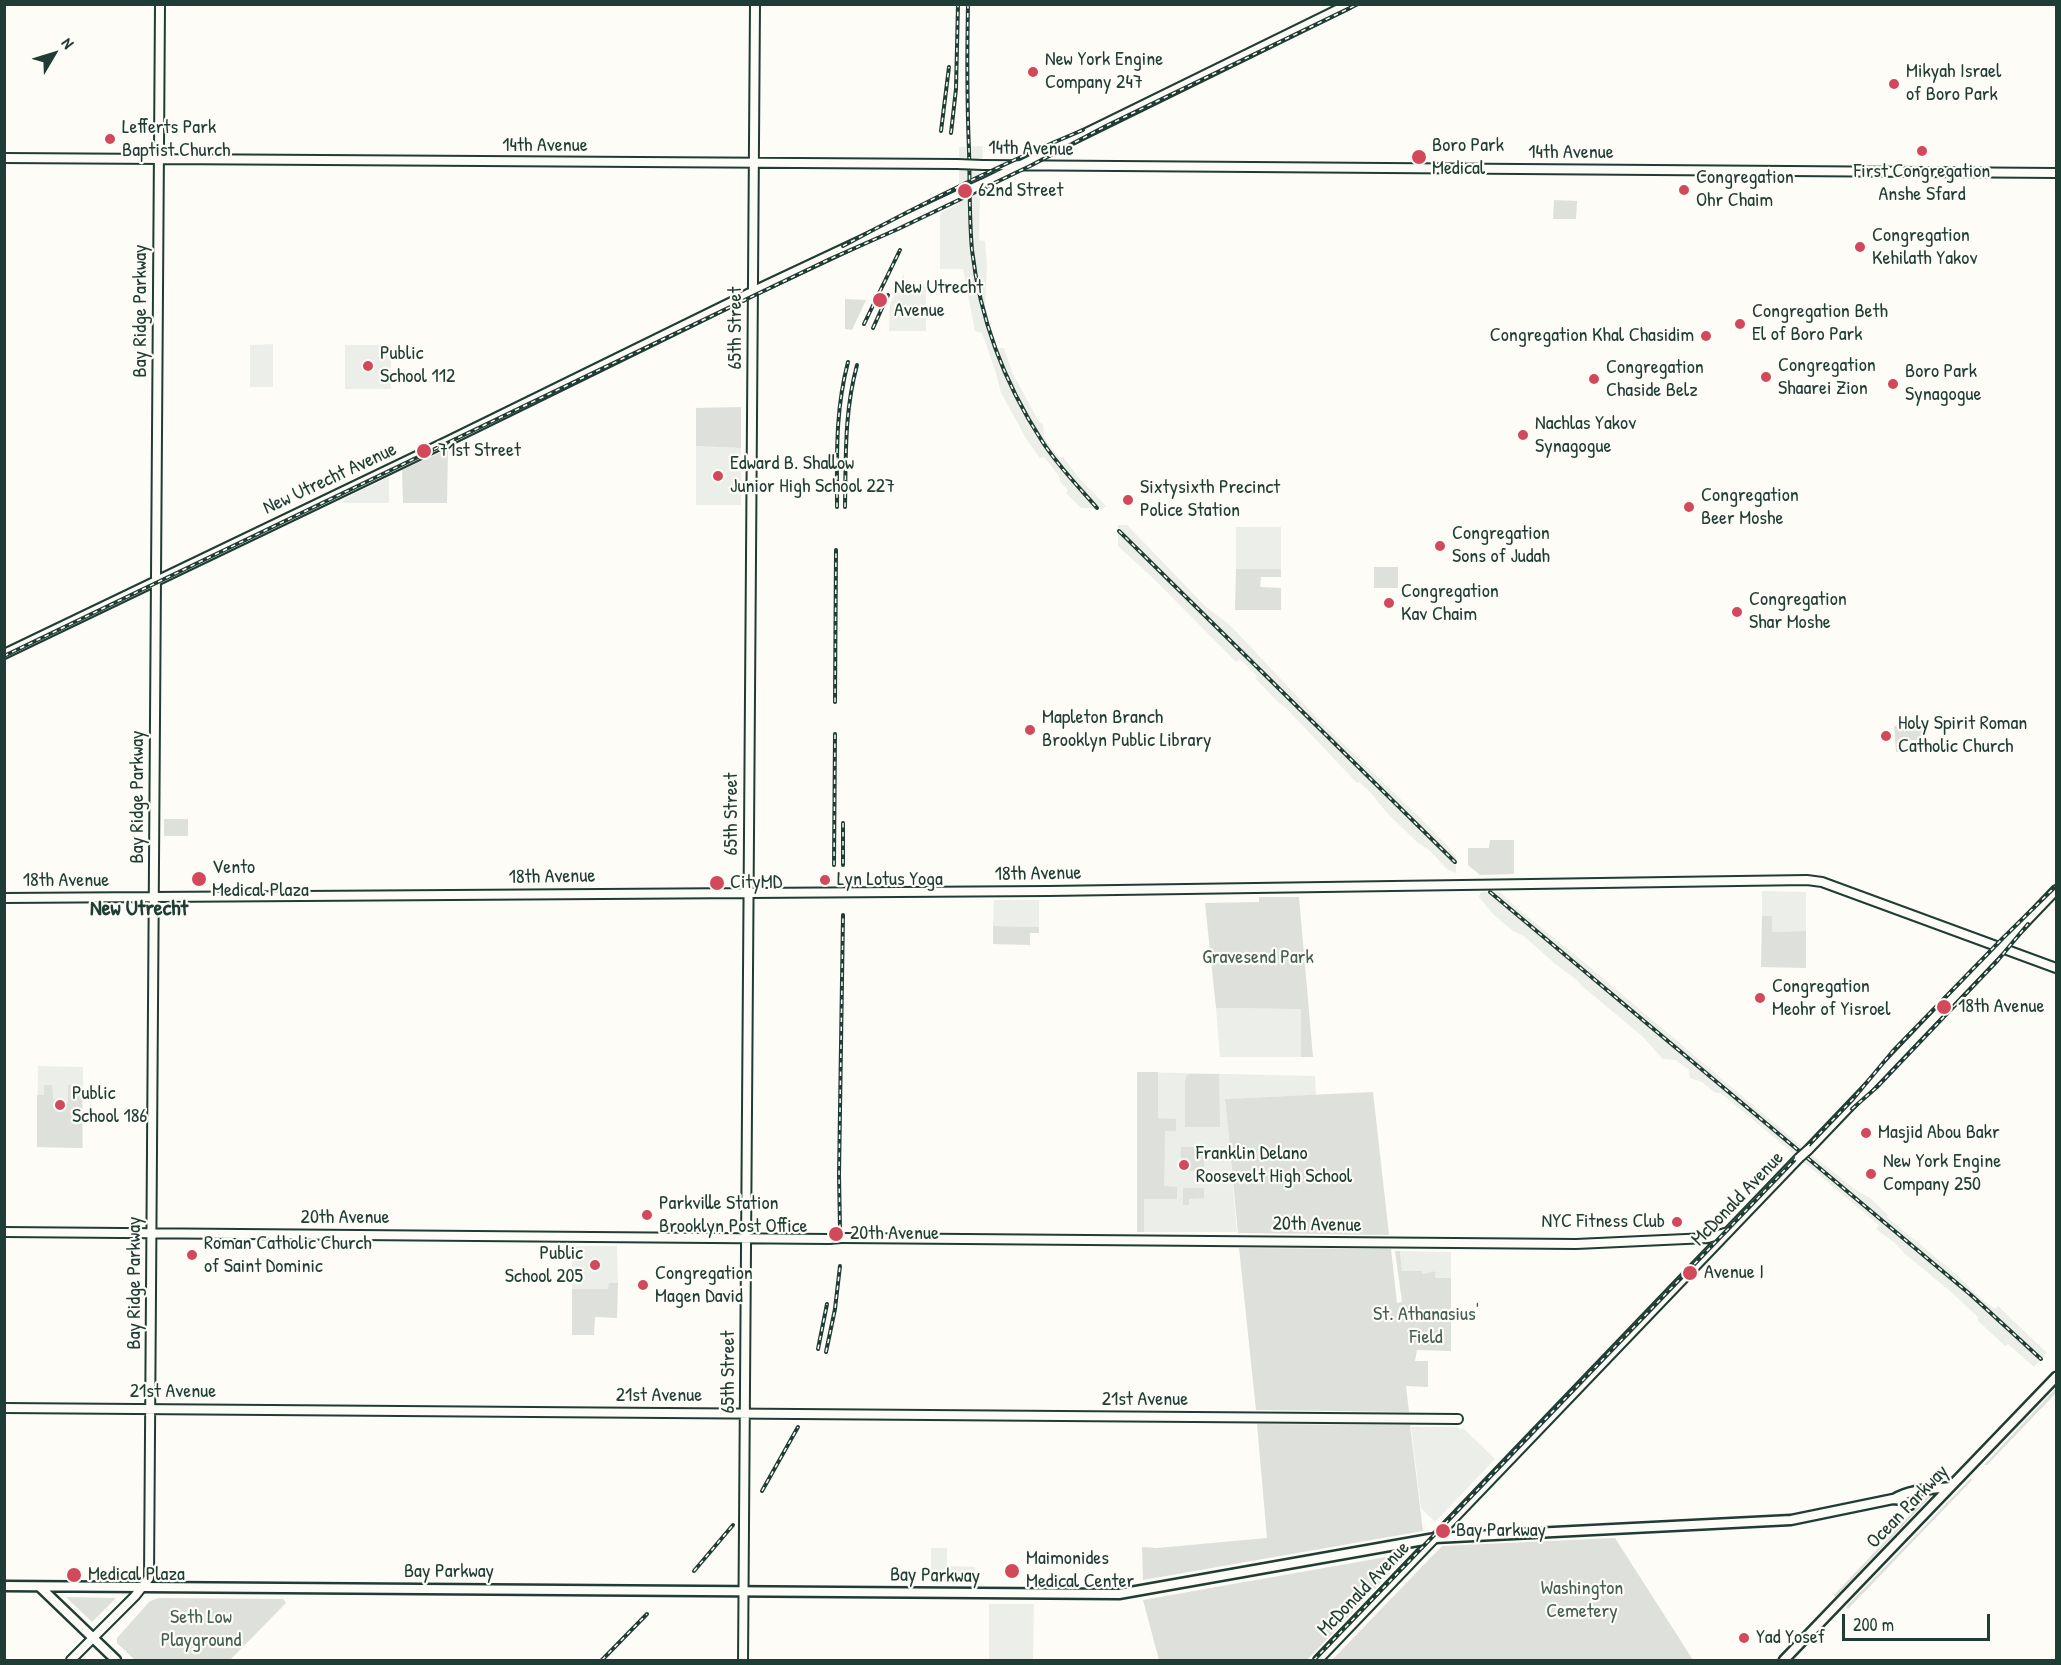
<!DOCTYPE html>
<html>
<head>
<meta charset="utf-8">
<style>
  body { margin:0 }
  #map { position:relative; width:2061px; height:1665px; overflow:hidden; background:#fdfcf7; font-family:"Patrick Hand",sans-serif }
  canvas { display:block }
  .frame { position:absolute; inset:0; border:6px solid #1f3d34; pointer-events:none }
  .north { position:absolute; left:24px; top:24px; width:60px; height:60px; -webkit-text-stroke:4px #fdfcf7; paint-order:stroke; rotate:52deg; font-size:16px; font-weight:700; line-height:24px; text-align:center; color:#1f3d34 }
  .north::after { content:''; display:block; margin:auto; width:21px; height:27px; background:#1f3d34; clip-path:polygon(50% 0,100% 100%,50% 72%,0 100%) }
  .scale { position:absolute; left:1842px; top:1614px; width:148px; height:27px; box-sizing:border-box; border:3px solid #1f3d34; border-top:0; padding-left:8px; font-size:18px; line-height:21px; white-space:nowrap; color:#1f3d34; -webkit-text-stroke:4px #fdfcf7; paint-order:stroke }
</style>
</head>
<body>
<div id="map">
<canvas width="2061" height="1665"></canvas>
<div class="frame"></div>
<div class="north">N</div>
<div class="scale">200 m</div>
</div>
<script>
const context = document.querySelector('canvas').getContext('2d');
context.lineJoin = 'round';
function paint(path, color) { context.fillStyle = color; context.fill(path, 'evenodd'); }
function trace(path, color, width, dash) { context.strokeStyle = color; context.lineWidth = width; context.lineCap = dash ? 'butt' : 'round'; context.setLineDash(dash || []); context.stroke(path); }
function drawText(font, color, halo, rows, align = 'center') {
  context.font = font + ' "Patrick Hand",sans-serif'; context.lineWidth = 4.5; context.setLineDash([]); context.textBaseline = 'middle'; context.strokeStyle = halo; context.fillStyle = color; for (const [text, x, y, turn = 0] of rows) {
    context.save(); context.translate(x, y); context.rotate((+turn || 0) * Math.PI / 180); context.textAlign = isNaN(turn) ? turn : align; if (halo) context.strokeText(text, 0, 0); context.fillText(text, 0, 0); context.restore();
  }
}
paint(new Path2D(`
  M983 146 980 194 979 240 985 241 987 265 985 306 992 333 997 348H1004L1012 372 1039 422 1043 424 1044 438 1059 458 1063 457 1078 477 1106 506 1102 509 1081 508 1066 493 1068 490 1060 482 1059 476 1044 457 1040 458 1027 440 1001 393 995 370 982 333 975 331 963 269H940V215L942 212 959 204V147Z
  M904 273V285H926V331H889L890 304Z
  M273 344V387H250V345Z
  M345 345H391V389H345Z
  M696 446 741 448V505H696Z
  M389 477V503H344V499Z
  M1118 525H1127L1206 607 1232 627 1320 721 1426 824 1456 855V873L1448 870 1429 850 1418 843 1389 815 1368 790 1359 782 1357 783 1285 707 1279 703 1256 679 1257 676 1240 659 1236 662 1154 579 1118 546Z
  M1236 527H1281V569H1236Z
  M1762 891 1806 892V931L1772 932 1770 916H1762Z
  M1481 892H1500L1517 908 1592 969 1813 1156 1856 1190 1870 1198 1888 1215 1887 1217 1951 1270 1985 1302 1995 1309 1998 1306 2047 1353 2034 1367 2008 1344 2005 1346 1977 1320 1978 1317 1951 1292 1904 1253 1895 1243 1876 1229 1879 1225 1722 1094 1714 1092 1702 1082 1690 1078 1689 1070 1676 1060 1663 1059 1642 1036 1582 986 1577 980 1554 963 1524 936 1513 931 1493 914 1479 897Z
  M994 900H1039V927L993 926Z
  M1216 1008 1301 1009V1057H1220Z
  M38 1066 83 1067V1148L37 1147Z
  M1137 1072 1315 1076 1316 1095 1225 1099 1237 1232H1137Z
  M572 1246H617L618 1283H609V1290L572 1289Z
  M1400 1251 1451 1252V1278H1435V1271L1422 1274 1421 1271H1402Z
  M1411 1427H1457L1461 1430 1463 1428 1495 1459 1435 1522 1421 1508Z
  M931 1548H947V1566L975 1567V1582L931 1581Z
  M989 1604H1034L1033 1660H989Z`), '#eceee9');
paint(new Path2D(`
  M1554 200 1577 201 1576 219H1553Z
  M845 299 866 300 852 330 845 329Z
  M741 407V448L696 446V408Z
  M448 449 447 503H403L402 470Z
  M1374 567H1398V588H1374Z
  M1236 569H1281V577H1261L1260 587 1281 588V610H1235Z
  M1894 726H1925V740H1910L1909 743H1903V752H1896Z
  M164 819H188V836H164Z
  M1490 840H1514V874L1480 875 1468 865V848H1489Z
  M1259 897H1299L1313 1057H1301V1009L1216 1008 1205 903 1259 902Z
  M1762 916H1772V932L1806 931V968L1761 967Z
  M993 926 1039 927V933H1030V945L993 944Z
  M1137 1072H1158V1118L1176 1119V1131H1165L1164 1186 1177 1187V1199H1144V1232H1137Z
  M1190 1074H1219L1220 1127H1185V1082L1187 1075Z
  M44 1085H52L53 1099H65V1103H68V1085H76L77 1097 82 1095V1148L37 1147V1095H44Z
  M1373 1092 1389 1235 1238 1233 1225 1099Z
  M1181 1147H1204V1171H1180Z
  M1183 1188H1204V1198L1189 1199V1205H1183Z
  M1239 1248 1391 1249 1397 1303 1402 1302 1395 1251H1400L1402 1271H1422V1274L1435 1271V1278H1451V1351L1417 1350 1415 1361H1428V1387L1406 1386 1409 1412 1256 1410Z
  M609 1283H618L617 1318 595 1317 594 1335H572V1289H608Z
  M2056 1388V1393L1987 1465H1984Z
  M1257 1424 1410 1425 1423 1531 1143 1580 1142 1547 1157 1548 1267 1538Z
  M1971 1478 1972 1480 1848 1609 1846 1607Z
  M1929 1495 1931 1496 1835 1597 1834 1595Z
  M1615 1538 1693 1660H1332L1442 1546Z
  M1403 1554V1559L1307 1660H1159L1143 1600Z
  M66 1597 116 1598 92 1622Z
  M159 1598 283 1599 286 1603 230 1660H135L117 1643V1638L150 1601Z`), '#dde0db');
const secondary = new Path2D(`
  M4 158 957 164
  M983 165 2056 173
  M982 184 1349 4
  M4 654 450 440 762 287 960 194
  M4 898 1048 891 1807 880 1822 882 2056 968
  M1808 1150 2056 890
  M4 1232 829 1239
  M842 1238 1576 1244 1708 1238 1728 1232
  M4 1408 1458 1419
  M71 1660 135 1596 149 1578 160 4
  M743 1660 755 4
  M1318 1660 1799 1158`);
const primary = new Path2D(`
  M1894 1499C1910 1489 1931 1489 1950 1487
  M4 1586 1119 1594 1435 1538 1791 1520 1893 1499 1903 1500 1910 1505
  M40 1587 116 1660
  M1784 1660 2056 1377`);
trace(secondary, '#1f3d34', 12);
trace(primary, '#1f3d34', 13);
trace(secondary, '#fdfcf7', 8);
trace(primary, '#fdfcf7', 8);
const rail = new Path2D(`
  M968 4C967 53 967 102 969 150 970 184 969 217 972 250 980 319 1005 384 1042 441 1058 466 1078 486 1097 508
  M941 131 949 67
  M951 133 956 89 958 4
  M843 246C921 204 1001 164 1083 130
  M864 324 900 250
  M873 328 888 295
  M837 507C837 456 835 412 848 362
  M845 507C846 458 844 413 857 365
  M1119 531 1455 862
  M4 656 830 259 898 229 1030 166 1106 126 1358 4
  M835 702 836 550
  M843 823V865
  M834 865 835 734
  M1490 892 1971 1295 2041 1359
  M1852 1109 1877 1087 1998 960 2028 924
  M840 1229 839 1175 843 915
  M818 1349 827 1304
  M826 1352 835 1309 840 1266
  M762 1491 798 1427
  M694 1571 733 1525
  M602 1660 647 1614
  M1314 1660 1853 1099 1893 1051 2003 938 2056 886`);
trace(rail, '#1f3d34', 4);
trace(rail, '#fdfcf7', 1.5, [4.5]);
const secondaryBridge = new Path2D(`
  M957 164 983 165
  M960 194 982 184
  M1799 1158 1808 1150
  M829 1239 842 1238`);
trace(secondaryBridge, '#1f3d34', 12, []);
trace(secondaryBridge, '#fdfcf7', 8);
for (const [x, y, r, color] of [
  [1033,72,6,"#d1495b"],
  [1894,84,6,"#d1495b"],
  [110,139,6,"#d1495b"],
  [1922,151,6,"#d1495b"],
  [1419,157,8,"#d1495b"],
  [1684,190,6,"#d1495b"],
  [965,191,8,"#d1495b"],
  [1860,247,6,"#d1495b"],
  [880,300,8,"#d1495b"],
  [1740,324,6,"#d1495b"],
  [1706,336,6,"#d1495b"],
  [368,366,6,"#d1495b"],
  [1766,377,6,"#d1495b"],
  [1594,379,6,"#d1495b"],
  [1893,384,6,"#d1495b"],
  [1523,435,6,"#d1495b"],
  [424,451,8,"#d1495b"],
  [718,476,6,"#d1495b"],
  [1128,500,6,"#d1495b"],
  [1689,507,6,"#d1495b"],
  [1440,546,6,"#d1495b"],
  [1389,603,6,"#d1495b"],
  [1737,612,6,"#d1495b"],
  [1030,730,6,"#d1495b"],
  [1886,736,6,"#d1495b"],
  [199,879,8,"#d1495b"],
  [825,880,6,"#d1495b"],
  [717,883,8,"#d1495b"],
  [1760,998,6,"#d1495b"],
  [1944,1007,8,"#d1495b"],
  [60,1105,6,"#d1495b"],
  [1866,1133,6,"#d1495b"],
  [1184,1165,6,"#d1495b"],
  [1871,1174,6,"#d1495b"],
  [647,1215,6,"#d1495b"],
  [1677,1222,6,"#d1495b"],
  [836,1234,8,"#d1495b"],
  [192,1255,6,"#d1495b"],
  [595,1265,6,"#d1495b"],
  [1690,1273,8,"#d1495b"],
  [643,1285,6,"#d1495b"],
  [1443,1531,8,"#d1495b"],
  [1012,1571,8,"#d1495b"],
  [74,1575,8,"#d1495b"],
  [1744,1638,6,"#d1495b"]
]) { const dot = new Path2D(); dot.arc(x, y, r, 0, 2 * Math.PI); context.fillStyle = color; context.fill(dot); trace(dot, '#fdfcf7', 2); }
drawText('20px', '#1f3d34', '#fdfcf7', [
  ["New York Engine",1045,60],
  ["Company 247",1045,83],
  ["Mikyah Israel",1906,72],
  ["of Boro Park",1906,95],
  ["Lefferts Park",122,128],
  ["Baptist Church",122,151],
  ["Boro Park",1432,146],
  ["Medical",1432,169],
  ["First Congregation",1922,172,"center"],
  ["Anshe Sfard",1922,195,"center"],
  ["Congregation",1696,178],
  ["Ohr Chaim",1696,201],
  ["62nd Street",978,191],
  ["Congregation",1872,236],
  ["Kehilath Yakov",1872,259],
  ["New Utrecht",894,288],
  ["Avenue",894,311],
  ["Congregation Beth",1752,312],
  ["El of Boro Park",1752,335],
  ["Congregation Khal Chasidim",1694,336,"right"],
  ["Public",380,354],
  ["School 112",380,377],
  ["Congregation",1778,366],
  ["Shaarei Zion",1778,389],
  ["Congregation",1606,368],
  ["Chaside Belz",1606,391],
  ["Boro Park",1905,372],
  ["Synagogue",1905,395],
  ["Nachlas Yakov",1535,424],
  ["Synagogue",1535,447],
  ["71st Street",438,451],
  ["Edward B. Shallow",730,464],
  ["Junior High School 227",730,487],
  ["Sixtysixth Precinct",1140,488],
  ["Police Station",1140,511],
  ["Congregation",1701,496],
  ["Beer Moshe",1701,519],
  ["Congregation",1452,534],
  ["Sons of Judah",1452,557],
  ["Congregation",1401,592],
  ["Kav Chaim",1401,615],
  ["Congregation",1749,600],
  ["Shar Moshe",1749,623],
  ["Mapleton Branch",1042,718],
  ["Brooklyn Public Library",1042,741],
  ["Holy Spirit Roman",1898,724],
  ["Catholic Church",1898,747],
  ["Vento",212,868],
  ["Medical Plaza",212,891],
  ["Lyn Lotus Yoga",837,880],
  ["CityMD",730,883],
  ["Congregation",1772,987],
  ["Meohr of Yisroel",1772,1010],
  ["18th Avenue",1958,1007],
  ["Public",72,1094],
  ["School 186",72,1117],
  ["Masjid Abou Bakr",1878,1133],
  ["Franklin Delano",1196,1154],
  ["Roosevelt High School",1196,1177],
  ["New York Engine",1883,1162],
  ["Company 250",1883,1185],
  ["Parkville Station",659,1204],
  ["Brooklyn Post Office",659,1227],
  ["NYC Fitness Club",1665,1222,"right"],
  ["20th Avenue",850,1234],
  ["Roman Catholic Church",204,1244],
  ["of Saint Dominic",204,1267],
  ["Public",583,1254,"right"],
  ["School 205",583,1277,"right"],
  ["Avenue I",1704,1273],
  ["Congregation",655,1274],
  ["Magen David",655,1297],
  ["Bay Parkway",1456,1531],
  ["Maimonides",1026,1559],
  ["Medical Center",1026,1582],
  ["Medical Plaza",88,1575],
  ["Yad Yosef",1756,1638]
], 'left');
drawText('20px', '#1f3d34', '#fdfcf7', [
  ["14th Avenue",545,146],
  ["14th Avenue",1031,149,1],
  ["14th Avenue",1571,153],
  ["Bay Ridge Parkway",141,311,-90],
  ["65th Street",736,328,-90],
  ["New Utrecht Avenue",330,479,-25],
  ["Bay Ridge Parkway",138,797,-90],
  ["65th Street",732,814,-90],
  ["18th Avenue",1038,874,-1],
  ["18th Avenue",552,877,-1],
  ["18th Avenue",66,881],
  ["McDonald Avenue",1738,1199,-46],
  ["20th Avenue",345,1218],
  ["20th Avenue",1317,1225,1],
  ["Bay Ridge Parkway",135,1283,-90],
  ["65th Street",729,1372,-90],
  ["21st Avenue",173,1392],
  ["21st Avenue",659,1396],
  ["21st Avenue",1145,1400],
  ["Ocean Parkway",1908,1507,-46],
  ["Bay Parkway",449,1572],
  ["Bay Parkway",935,1576,1],
  ["McDonald Avenue",1364,1589,-46]
]);
drawText('20px', '#455e55', '#fdfcf7', [
  ["Gravesend Park",1258,958],
  ["St. Athanasius'",1426,1315],
  ["Field",1426,1338],
  ["Washington",1582,1589],
  ["Cemetery",1582,1612],
  ["Seth Low",201,1618],
  ["Playground",201,1641]
]);
drawText('bold 22px', '#1f3d34', '#fdfcf7', [
  ["New Utrecht",139,909]
]);
</script>
</body>
</html>
